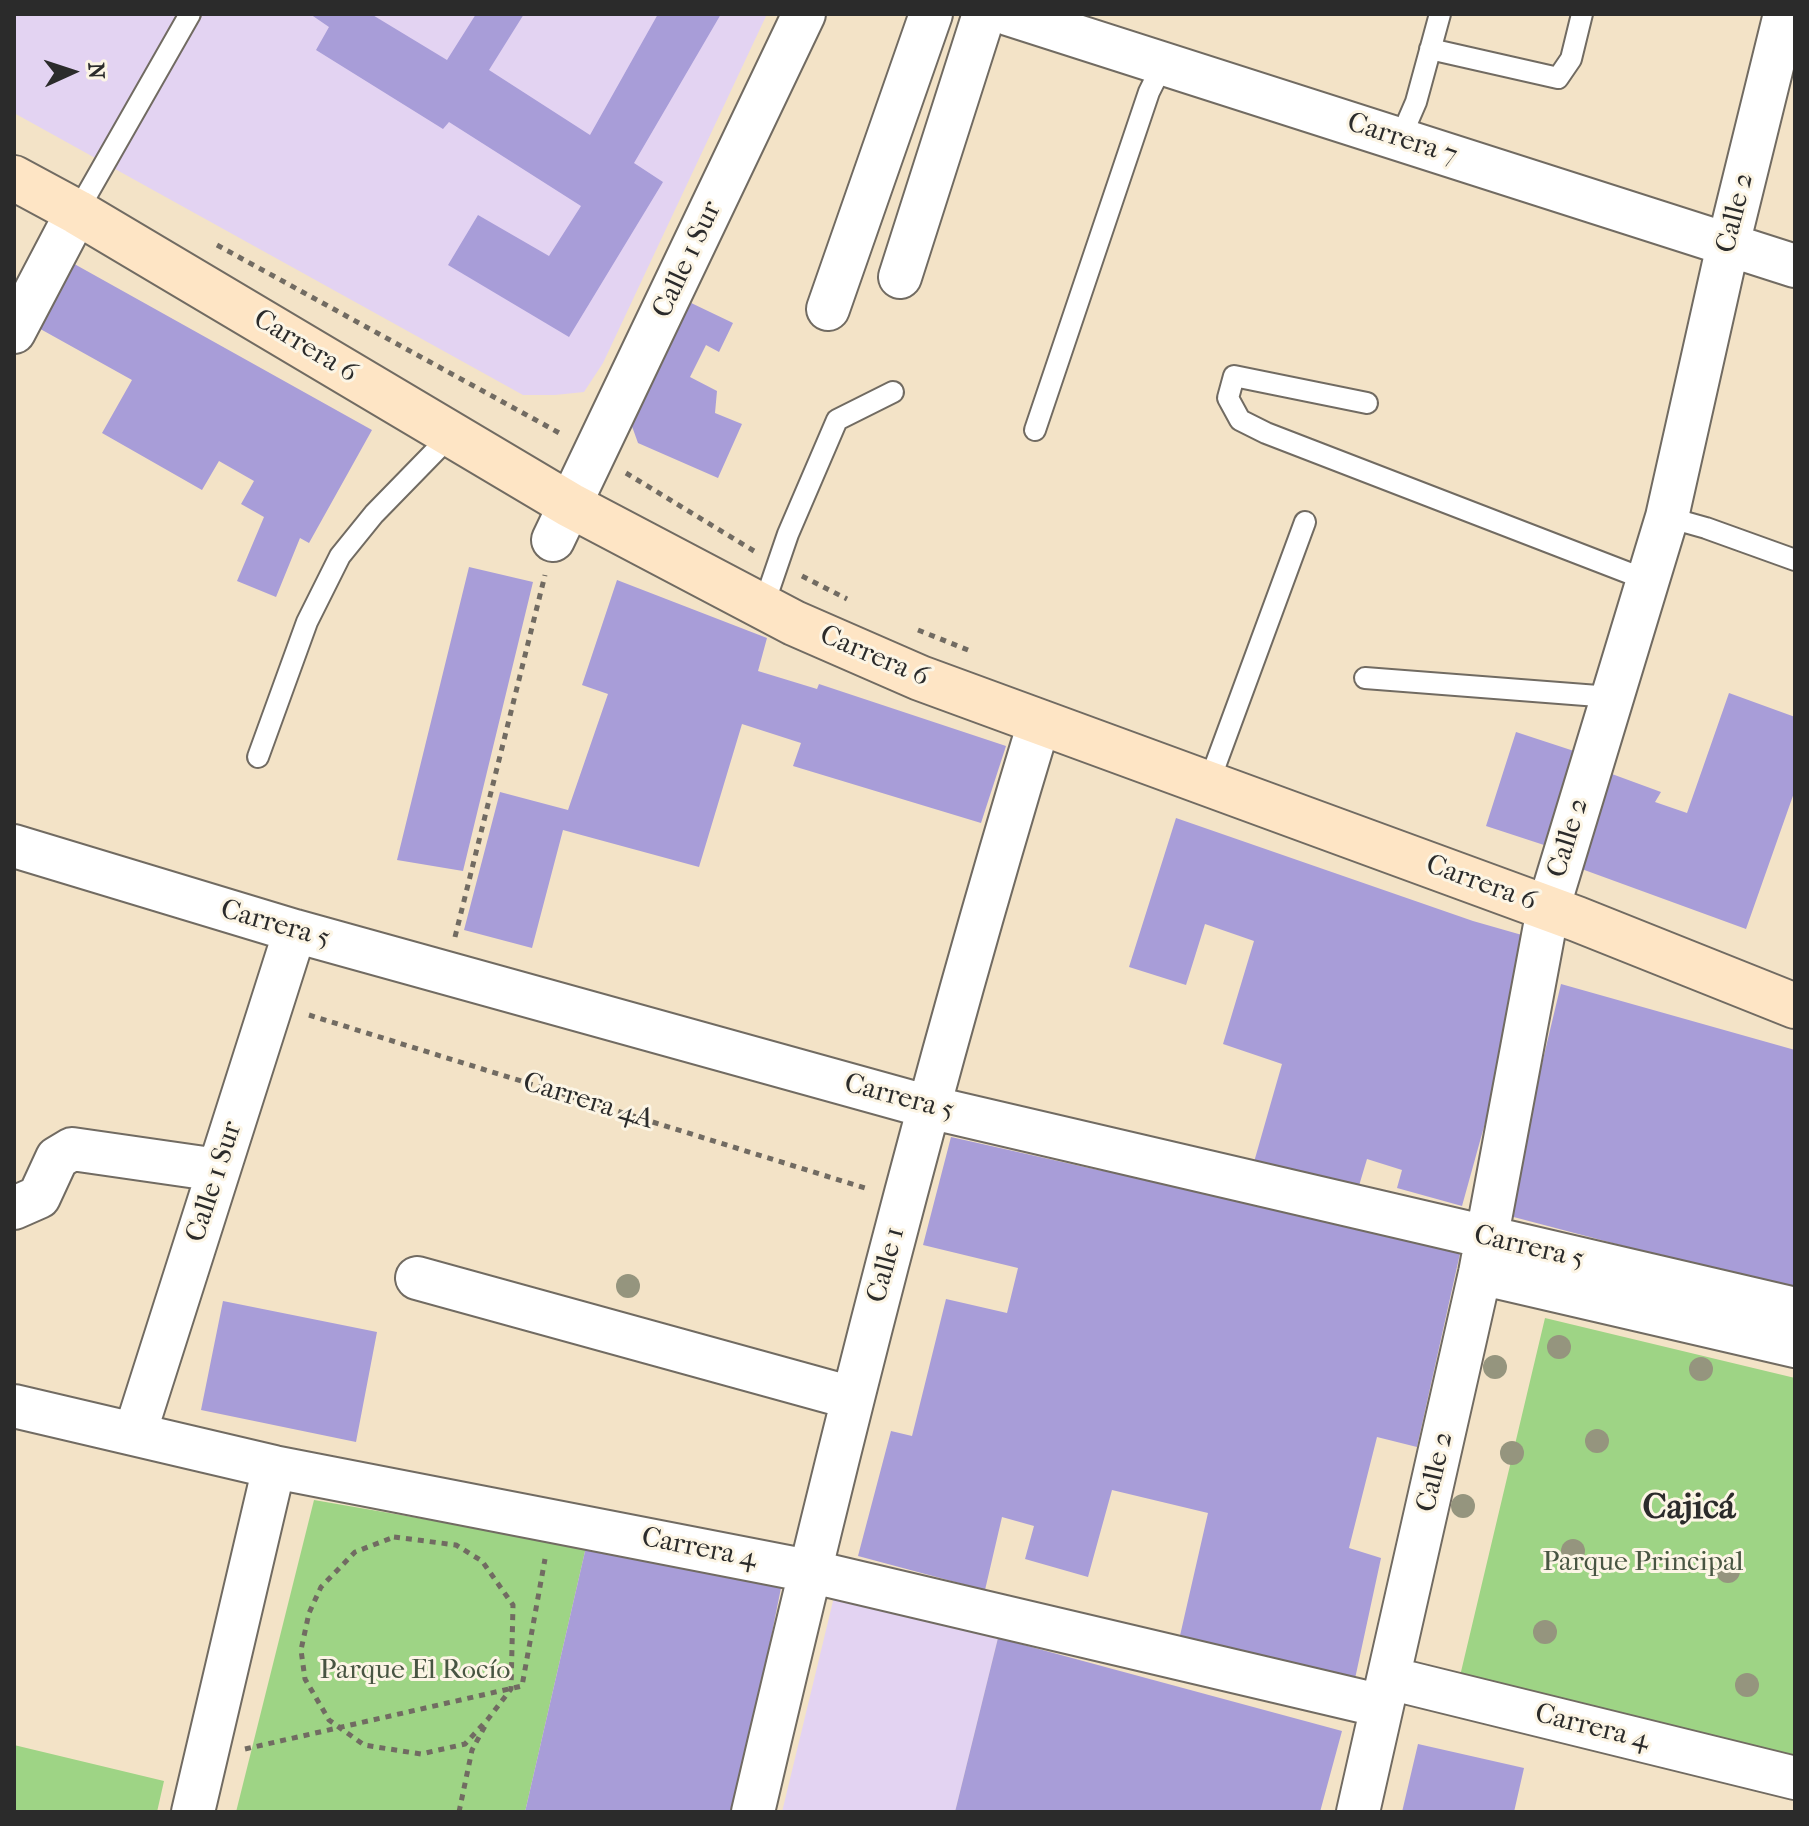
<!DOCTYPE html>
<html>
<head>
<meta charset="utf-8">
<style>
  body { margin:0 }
  #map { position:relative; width:1809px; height:1826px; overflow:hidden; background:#f3e3c7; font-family:"IM FELL French Canon",serif }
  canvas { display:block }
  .frame { position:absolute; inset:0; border:16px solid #2b2b2b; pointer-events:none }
  .north { position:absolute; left:32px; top:32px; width:80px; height:80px; -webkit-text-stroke:6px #fcf5e5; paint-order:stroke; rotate:87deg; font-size:22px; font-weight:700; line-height:32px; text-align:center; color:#2b2b2b }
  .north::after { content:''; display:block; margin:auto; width:28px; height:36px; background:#2b2b2b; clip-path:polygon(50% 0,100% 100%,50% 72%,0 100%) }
</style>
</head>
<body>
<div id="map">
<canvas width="1809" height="1826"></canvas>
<div class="frame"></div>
<div class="north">N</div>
</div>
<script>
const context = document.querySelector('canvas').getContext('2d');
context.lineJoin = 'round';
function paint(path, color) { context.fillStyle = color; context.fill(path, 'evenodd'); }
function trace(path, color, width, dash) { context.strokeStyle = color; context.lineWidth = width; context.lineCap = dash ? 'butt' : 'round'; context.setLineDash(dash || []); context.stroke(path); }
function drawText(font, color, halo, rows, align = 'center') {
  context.font = font + ' "IM FELL French Canon",serif'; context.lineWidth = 6; context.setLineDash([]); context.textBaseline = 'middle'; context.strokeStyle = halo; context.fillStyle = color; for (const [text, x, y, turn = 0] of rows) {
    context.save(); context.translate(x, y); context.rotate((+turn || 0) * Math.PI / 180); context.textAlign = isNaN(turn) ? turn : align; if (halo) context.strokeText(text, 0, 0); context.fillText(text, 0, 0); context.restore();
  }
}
paint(new Path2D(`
  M14 14H767L603 363 584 392 555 395H523L14 113Z
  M834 1597 998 1638 955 1812H782Z`), '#e3d3f2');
paint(new Path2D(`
  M1545 1318 1795 1378V1756L1460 1676Z
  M314 1500 586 1547 525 1812H236Z
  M14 1745 164 1781 157 1812H14Z`), '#9ed485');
paint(new Path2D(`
  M310 14H371L447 60 476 14H524L489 70 590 135 658 14H721L634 163 663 182 569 337 448 265 478 215 549 256 581 206 449 122 443 129 316 50 329 27Z
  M69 261 372 430 309 543 300 538 276 597 237 581 264 517 241 504 254 481 219 461 202 490 102 433 132 380 35 326Z
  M687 301 733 323 719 352 706 345 690 377 717 391 715 413 742 424 718 478 638 443 629 418Z
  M469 567 533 582 463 871 397 860Z
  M617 580 767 638 758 671 817 689 819 684 1006 746 981 823 793 766 801 743 742 724 699 867 563 830 532 948 464 930 500 792 568 810 608 694 582 685Z
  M1729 693 1795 717V790L1746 929 1568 864 1601 770 1661 792 1655 802 1687 813Z
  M1516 732 1574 751 1544 845 1486 826Z
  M1176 818 1473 921 1536 939 1462 1206 1397 1188 1402 1170 1367 1159 1358 1189 1254 1162 1282 1064 1223 1044 1254 941 1205 924 1186 985 1129 967Z
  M1561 984 1795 1050V1291L1506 1215Z
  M951 1137 1098 1170 1185 1185 1461 1249 1417 1447 1377 1437 1349 1548 1381 1558 1353 1688 1179 1640 1208 1513 1112 1490 1088 1577 1025 1559 1034 1526 1002 1517 985 1590 858 1556 891 1431 912 1436 946 1299 1007 1313 1018 1268 923 1245Z
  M223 1301 377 1332 356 1442 201 1410Z
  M586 1547 782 1583 736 1812H525Z
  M998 1638 1342 1731 1320 1812H955Z
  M1418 1744 1524 1768 1514 1812H1402Z`), '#a89dd8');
const lane = new Path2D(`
  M1430 49 1558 78 1571 59 1582 14
  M1400 139 1416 102 1440 14
  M77 212 190 14
  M1367 403 1234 376 1228 398 1240 420 1266 433 1647 580
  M1035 430 1149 92 1163 64
  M1667 517 1706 528 1795 560
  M763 607 788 534 837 420 893 392
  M1365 678 1611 697
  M258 757 307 622 340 556 374 514 452 434
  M1208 785 1305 522`);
const street = new Path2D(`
  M1008 14 1795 266
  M900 277 984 14
  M828 309 931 14
  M14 332 77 212
  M553 540 804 14
  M14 846 295 931 929 1107 1795 1309
  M14 1208 39 1197 57 1158 72 1149 218 1170
  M1480 1273 1795 1346
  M417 1278 852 1398
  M14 1406 274 1467 809 1571 1382 1706
  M135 1433 295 931
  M1389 1678 1795 1778
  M193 1812 274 1467
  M753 1812C838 1447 930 1082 1039 723
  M1358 1812 1480 1273 1548 909 1667 517 1728 245 1785 14`);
const secondary = new Path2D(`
  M14 178 77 212 570 505 794 623 920 678 1577 919 1795 1006`);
trace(lane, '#716b62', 24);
trace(street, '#716b62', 46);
trace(secondary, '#716b62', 48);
trace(new Path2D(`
  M217 245 563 435
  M626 473 754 551
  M802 576 847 599
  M918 630 968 650
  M455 937 545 575
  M309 1015 868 1189
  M394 1537 456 1545 482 1561 513 1605 511 1689 488 1719 465 1744 421 1754 364 1745 329 1720 305 1679 301 1650 309 1613 321 1587 355 1552Z
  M245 1749 522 1686 545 1559
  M459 1812 472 1750 485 1726`), '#716b62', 5, [6, 6]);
trace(lane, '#fff', 20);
trace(street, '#fff', 42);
trace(secondary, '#fee5c5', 44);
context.fillStyle = '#95957e';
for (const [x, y] of [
  [628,1286],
  [1559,1347],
  [1495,1367],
  [1701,1369],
  [1597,1441],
  [1512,1453],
  [1463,1506],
  [1573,1551],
  [1728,1571],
  [1545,1632],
  [1747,1685]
]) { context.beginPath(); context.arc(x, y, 12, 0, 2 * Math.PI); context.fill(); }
drawText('28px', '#2b2b2b', '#fcf5e5', [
  ["Carrera 7",1402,140,18],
  ["Calle 2",1736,213,-76],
  ["Calle 1 Sur",688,260,-65],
  ["Carrera 6",305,347,31],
  ["Carrera 6",874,657,23],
  ["Calle 2",1569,838,-73],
  ["Carrera 6",1481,884,20],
  ["Carrera 5",275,925,16],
  ["Carrera 5",899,1098,15],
  ["Carrera 4A",588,1102,17],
  ["Calle 1 Sur",215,1182,-72],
  ["Carrera 5",1529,1248,13],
  ["Calle 1",887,1265,-75],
  ["Calle 2",1436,1472,-77],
  ["Carrera 4",699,1549,11],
  ["Carrera 4",1592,1728,14]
]);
drawText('28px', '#485542', '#fcf5e5', [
  ["Parque Principal",1643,1563],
  ["Parque El Rocío",415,1671]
]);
drawText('bold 36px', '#2b2b2b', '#fcf5e5', [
  ["Cajicá",1689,1509]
]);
</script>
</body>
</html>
